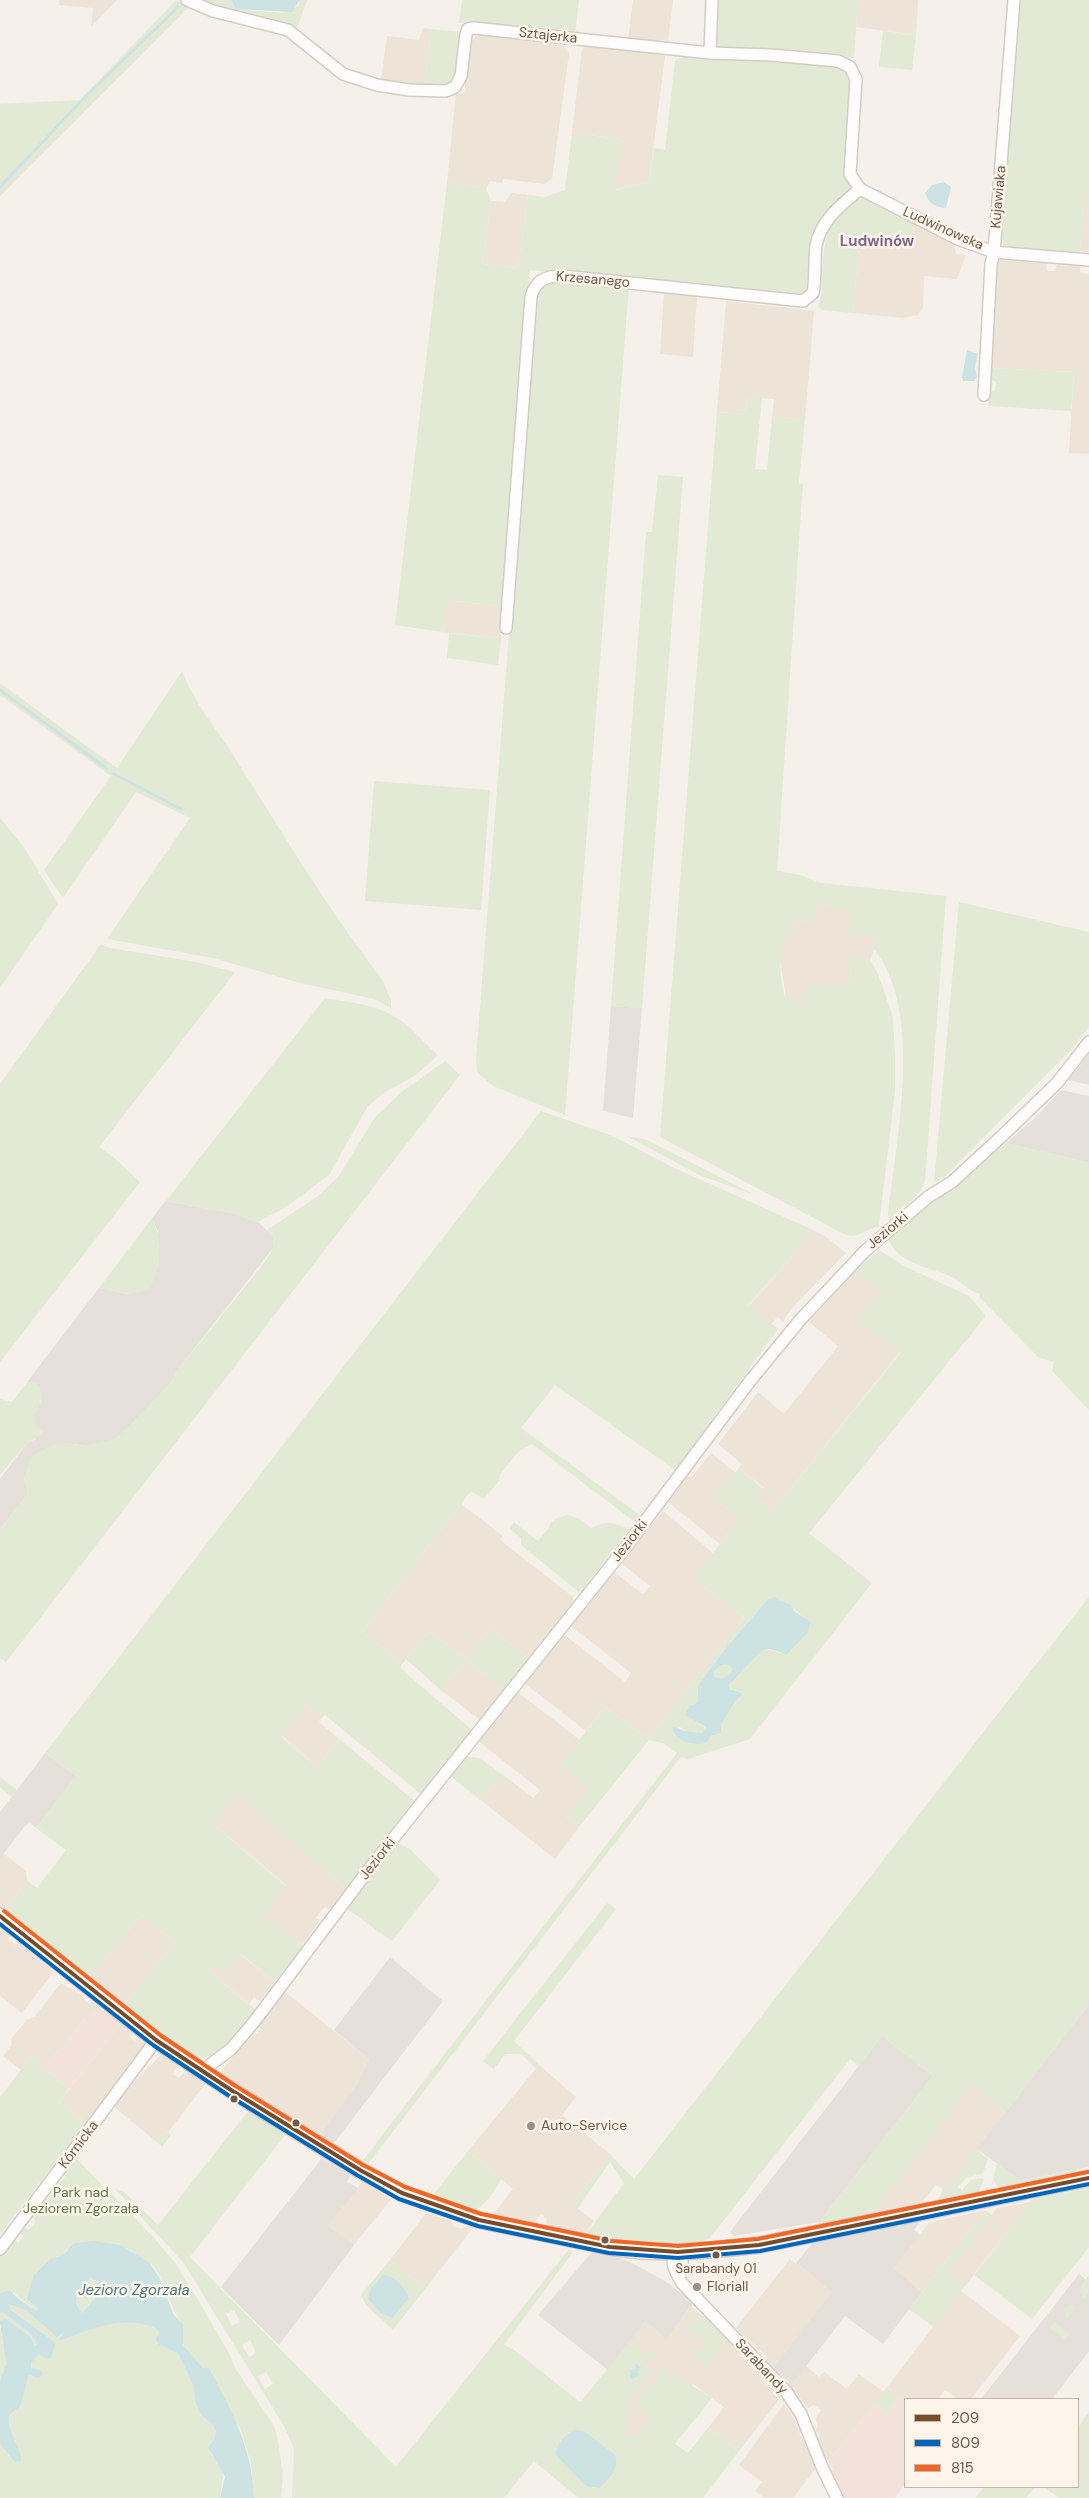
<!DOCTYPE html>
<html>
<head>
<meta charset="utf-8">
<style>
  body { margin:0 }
  #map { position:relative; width:1089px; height:2498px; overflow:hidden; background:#f5f0e9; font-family:"DM Sans",sans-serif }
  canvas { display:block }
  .legend { position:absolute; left:904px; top:2398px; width:175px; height:90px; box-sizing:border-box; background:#fdf5e9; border:1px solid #c4b6aa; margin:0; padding:6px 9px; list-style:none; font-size:15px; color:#6f584c }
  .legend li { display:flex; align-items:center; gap:10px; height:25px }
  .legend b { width:25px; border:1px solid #c4b6aa }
</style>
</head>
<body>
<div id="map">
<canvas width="1089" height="2498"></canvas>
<ul class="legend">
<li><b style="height:6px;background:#7a4b2a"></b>209</li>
<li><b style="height:6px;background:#0065bd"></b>809</li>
<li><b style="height:6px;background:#f26522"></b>815</li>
</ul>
</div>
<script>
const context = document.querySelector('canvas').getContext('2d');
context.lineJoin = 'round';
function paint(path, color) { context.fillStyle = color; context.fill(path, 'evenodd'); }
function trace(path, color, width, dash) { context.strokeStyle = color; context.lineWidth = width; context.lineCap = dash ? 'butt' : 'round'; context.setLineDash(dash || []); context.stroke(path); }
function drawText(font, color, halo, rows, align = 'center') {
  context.font = font + ' "DM Sans",sans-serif'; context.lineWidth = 5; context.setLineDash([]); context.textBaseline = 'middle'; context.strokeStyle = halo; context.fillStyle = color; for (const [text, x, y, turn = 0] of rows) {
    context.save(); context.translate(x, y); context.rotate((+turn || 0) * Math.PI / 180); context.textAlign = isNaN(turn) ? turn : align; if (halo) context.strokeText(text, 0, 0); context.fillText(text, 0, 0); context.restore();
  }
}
paint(new Path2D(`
  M59 0H117L91 27 93 8 59 5Z
  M633 0H673L668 41 660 40 658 43 628 40Z
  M858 0H918L916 35 856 27Z
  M423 28 431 29 425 86 381 80 387 36 419 40Z
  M478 34 560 43 569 53 552 179 544 184 503 179 502 183 490 181 486 188 447 183 456 93 464 94 469 44Z
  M589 45 632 48 665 56 649 182 614 190 621 139 572 133 582 49Z
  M1084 192H1089V252L1080 251Z
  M511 193 528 195 518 268 482 264 491 201 505 202Z
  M914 222 953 242 956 254 966 255 957 279 924 276 923 307 918 315 903 318 853 313 859 244 863 241 912 246Z
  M998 260 1046 263 1047 271H1055L1057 265 1080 266V273L1089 274V454L1069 453 1074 372 990 368 995 269Z
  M664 293 697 296 693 357 660 354Z
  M726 301 814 311 805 420 772 417 774 399 747 397 745 414 717 412Z
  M446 600 504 607 501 639 443 632Z
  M818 904 851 910 876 937 875 950 870 959 852 957 849 985 810 986 804 991 802 1004 786 999 780 959 785 937 793 924 813 918Z
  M811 1229 825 1236 846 1253 791 1309 783 1321 777 1317 771 1325 748 1306 789 1261Z
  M856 1270 883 1291 900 1352 773 1511 757 1498 764 1488 739 1468 742 1464 718 1444 758 1392 784 1414 835 1350 838 1346 809 1322Z
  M711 1453 736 1473 715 1498 740 1519 720 1544 668 1502 688 1476 691 1478Z
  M461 1504 503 1536 500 1540 573 1597 574 1603 529 1658 490 1629 466 1659 504 1690 480 1720 441 1690 466 1659 429 1631 402 1664 362 1632Z
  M663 1511 713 1553 693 1578 744 1617 648 1739 605 1707 586 1731 523 1682 562 1633 625 1682 631 1673 570 1625 614 1572 643 1594 650 1586 621 1563Z
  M516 1691 580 1740 560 1765 589 1787 566 1816 579 1827 555 1859 482 1801 502 1774 533 1798 540 1790 477 1740Z
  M305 1704 322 1718 319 1722 339 1739 317 1767 281 1735Z
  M237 1792 347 1890 330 1911 325 1907 319 1913 316 1918 320 1920 302 1945 262 1916 286 1885 212 1823Z
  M3 1853 26 1871 27 1881 5 1910 0 1907V1858Z
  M140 1915 175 1942 124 2005 90 1979Z
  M0 1927 11 1936 8 1940 16 1945 18 1942 51 1969 53 1973 22 2013 0 1996Z
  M240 1954 274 1982 260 2001 254 1997 249 2004 209 1971 214 1964 224 1973Z
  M61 1983 85 1998 84 2000 89 2004 91 2001 98 2007 87 2021 84 2019 63 2048 58 2050 44 2068 31 2057 21 2070 3 2056 11 2046V2039L27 2020 35 2016Z
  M284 1991 369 2059 357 2084 320 2135 220 2073 242 2045 258 2032 261 2029 259 2025Z
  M121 2023 132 2033 130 2037 132 2039 135 2041 138 2038 145 2043 143 2050 86 2123 59 2102Z
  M161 2055 178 2065 173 2074 178 2078 187 2071 206 2083 168 2132 166 2131 157 2142 114 2107 135 2081Z
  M539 2065 576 2097 562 2115 610 2154 572 2204 594 2221 586 2234 546 2226 547 2219 541 2214 533 2224 493 2215 513 2189 468 2151Z
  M971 2084 1006 2112 946 2190 936 2185 921 2203 872 2213Z
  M362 2182 391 2199 354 2245 328 2226Z
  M1031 2202 964 2287 946 2273 997 2208Z
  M985 2210 922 2292 894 2268 929 2223Z
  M426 2213 451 2221 453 2226 462 2229 466 2226 473 2228 425 2289 390 2260Z
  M790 2259 833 2292 773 2368 766 2361 767 2357 761 2350 758 2351 751 2341 745 2339 736 2328Z
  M961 2291 1020 2336 971 2399H958L945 2390 938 2399H905V2401L887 2387Z
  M691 2307 703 2316 705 2314 739 2348 740 2355 763 2375 761 2378 764 2382 767 2385 769 2383 781 2397 739 2451 708 2428 724 2407 693 2384 604 2498H579L534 2461 645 2321 667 2337Z
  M806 2366 819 2377 824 2372 847 2389 859 2374 884 2392 828 2461 817 2440 820 2435 815 2431 818 2426 815 2419 821 2410 814 2405 808 2408 790 2387Z
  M784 2404 802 2431 799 2434 806 2443 816 2468 793 2498H764L755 2491 762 2482 739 2465Z`), '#ede3d7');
paint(new Path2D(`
  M98 2007 121 2023 69 2089 44 2068 58 2050 63 2048 84 2019 87 2020Z
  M900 2397 905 2401V2484L895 2498H844L830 2474 833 2469 828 2461 874 2404 887 2414Z`), '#f2e2da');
paint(new Path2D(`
  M611 1006 642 1008 633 1118 603 1111Z
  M1089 1055V1085L1068 1080Z
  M1061 1090 1089 1096V1163L1006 1143 1036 1117Z
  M166 1201 232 1213 258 1222 273 1236 274 1247 176 1372 171 1383 130 1426 114 1440 87 1446 57 1442 24 1478 28 1494 0 1529V1479L27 1443 36 1439 33 1415 41 1402 35 1383 27 1382 99 1288 129 1294 158 1232 152 1218Z
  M45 1753 76 1776 36 1828 30 1823 25 1826 0 1858V1812Z
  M390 1957 443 2001 334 2143 320 2135 357 2084 369 2059 334 2030Z
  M1089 2004V2167L1021 2181 977 2149Z
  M882 2036 933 2076 819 2222 734 2236 730 2232Z
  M322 2158 350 2175 347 2182 358 2188 328 2226 354 2245 279 2345 221 2287Z
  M922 2219 914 2230 920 2235 894 2268 922 2292 883 2344 845 2316 790 2387 789 2382 773 2368 832 2292 796 2263 814 2241 880 2230 883 2227Z
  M592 2252 614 2255 638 2266 663 2280 694 2302 667 2338 645 2321 608 2370 538 2315Z
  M1079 2274 1089 2282V2351L1052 2399H981Z`), '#e6e0da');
paint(new Path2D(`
  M176 0 189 7 0 196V104L80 100Z
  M196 0H232L235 9 283 13 298 6 300 0H307L297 28 215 7Z
  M462 0H579L575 34 459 23Z
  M719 0H858L854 58 715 48Z
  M1021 0H1089V192H1084L1080 252 1006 247 1001 241Z
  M431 29 462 32 457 78 445 87 425 86Z
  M883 31 916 35 912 70 879 67Z
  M682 55 808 61 845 69 852 78C850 109 840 164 852 191L821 220 812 239 806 292 800 295 530 270 504 607 447 600 443 632 395 625 447 183 486 188 491 201 482 264 518 268 528 195 545 197 565 190 572 133 621 139 615 190 649 182 654 148 665 150 675 61Z
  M861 197 914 222 912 246 863 241 859 244 853 313 823 310 818 306C822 298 822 288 822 279 824 240 824 218 861 197Z
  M552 280 629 286 565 1115 493 1086 477 1072 476 1059 535 299 538 289Z
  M990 368 1074 372 1071 411 988 406 989 393 995 390 996 382 989 378Z
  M747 397 762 398 755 469 767 470 772 417 805 420 799 483 803 484 802 496 777 871 800 875 821 883 946 896 925 1182 920 1192 890 1219 888 1215C896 1140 924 1014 875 950L876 937 848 933 851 910 818 904 814 918 793 924C779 947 777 973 786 999H793L802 1004 804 991 810 985H849L852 956 870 959 878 974 893 1017 895 1057V1091L879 1226 854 1236 846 1235 660 1137 717 412 745 414Z
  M658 475 683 477 642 1008 611 1006 646 532H652Z
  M449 633 501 639 498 665 447 658Z
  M182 671C193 701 216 728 233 755 281 831 328 909 383 981L391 1000V1008L374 999 300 983 213 958 107 939 190 818 136 792 63 898 44 870 111 776 0 695V683L117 768Z
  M374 781 490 790 481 910 365 901Z
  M0 818 23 846 58 904 0 988Z
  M959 902 1089 932V1027L1071 1050 943 1178 934 1182Z
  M101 944 110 948 196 962 235 972 99 1147 112 1156 140 1182 0 1362V1084Z
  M325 998C353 1003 380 1005 403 1022 415 1031 426 1045 438 1055L416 1075 385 1092 368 1106 329 1175 286 1207 258 1222 232 1213 166 1201Z
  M445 1061 460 1075 6 1662 0 1658V1529L28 1494 24 1478 31 1457 57 1442 87 1446 114 1439 130 1426 171 1383 176 1372 264 1263 274 1247 273 1236 267 1230 318 1196 339 1176 375 1117 404 1090Z
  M541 1111 613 1136 672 1167 811 1229 789 1261 748 1305 778 1329 675 1470 555 1385 521 1428 641 1516 635 1522 532 1444 518 1452 500 1474 499 1481 484 1499 471 1491 362 1632 402 1664 400 1668 472 1730 421 1794 325 1715 322 1718 305 1704 281 1736 317 1767 339 1739 416 1802 347 1890 237 1793 212 1823 286 1886 263 1916 305 1947 274 1982 241 1954 224 1973 214 1965 209 1971 257 2011C240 2031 224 2060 195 2058L124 2005 175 1942 140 1915 90 1979 5 1910 27 1881 37 1888 66 1850 36 1828 76 1776 45 1753Z
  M627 1136 647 1140 753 1194 701 1176Z
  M1006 1143 1089 1163V1410L1052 1371 1054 1362 1038 1357 979 1297 980 1294C969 1291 964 1284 954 1278 933 1267 896 1265 888 1238 926 1204 967 1175 1006 1143Z
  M152 1218C163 1243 162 1267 149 1290L129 1294 99 1288Z
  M879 1250 904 1266 969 1296 986 1316 809 1533 872 1583 750 1739 688 1759 681 1757 368 2164 363 2160 677 1753 663 1743 649 1740 579 1827 566 1816 588 1787 560 1765 605 1707 648 1739 744 1617 693 1578 740 1519 715 1498 739 1468 764 1489 757 1498 773 1511 900 1353 859 1320 882 1291 856 1270ZM768 1599C787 1600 796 1612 811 1622L782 1653 765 1649C750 1657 741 1674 729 1685V1689L740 1691 742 1695 734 1703 721 1725V1730C708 1744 690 1733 673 1729L680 1727 685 1731 702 1734 706 1728 699 1723 693 1706 698 1704 699 1686 722 1653Z
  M27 1382 35 1383 40 1387 41 1402 33 1415 35 1424 44 1431 41 1435 27 1443 0 1475V1399L12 1402Z
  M568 1515 578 1518 591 1528C605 1521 616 1521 629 1530L580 1593 521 1545V1538L509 1528 514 1522 538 1541 549 1528 550 1523 557 1518Z
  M1089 1597V2004L1006 2112 971 2085 871 2215 819 2226V2222L933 2076 882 2036 859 2066 850 2059 710 2238 698 2243 641 2242 586 2234 624 2183 610 2162 577 2209 572 2204 610 2154 634 2179Z
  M490 1629 529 1658 504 1690 466 1659 441 1690 406 1659 429 1631 466 1659Z
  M726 1664 732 1668C731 1677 722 1680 715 1678L713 1672 720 1666Z
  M467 1756 479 1758 502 1774 482 1801 450 1776Z
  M0 1777 17 1790 12 1797 0 1787Z
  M398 1843 410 1849 440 1880 392 1941 346 1908Z
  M607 1903 616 1909 514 2041 539 2065 536 2068 521 2054H505L494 2069 483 2061Z
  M31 2057 69 2089 59 2102 86 2123 0 2234V2097Z
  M249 2110 285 2135 190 2257 396 2467 569 2249 573 2252 504 2345 513 2349 581 2403 628 2344 634 2345 645 2354 656 2349V2361L651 2357 643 2366 648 2371 651 2368 653 2370 628 2404 629 2413 626 2418 630 2422 624 2432 635 2438 650 2418 634 2405 664 2367 712 2398 675 2444 688 2453 708 2428 739 2451 703 2498H579L534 2461 504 2498H292L294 2448 284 2426 183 2262 115 2189 124 2192 158 2225ZM234 2310 240 2322 232 2326 226 2314ZM250 2340 256 2353 249 2357 242 2345ZM266 2372 273 2384 265 2389 258 2376ZM579 2430 609 2448 586 2486 561 2462Z
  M166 2131 171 2135 162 2147 157 2142Z
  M977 2149 988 2159 983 2173 966 2178 958 2187 962 2190 971 2180 982 2178 984 2180 978 2193 938 2200 943 2189H946Z
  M468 2151 501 2179C495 2191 488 2202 476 2210L433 2195Z
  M75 2157 155 2239 176 2264 201 2305 230 2355 235 2368 274 2426 278 2440 283 2475 281 2498H254L251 2464 241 2430 203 2368 183 2345V2324C167 2307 168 2279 150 2263 144 2258 136 2256 130 2250L67 2249 62 2255 50 2259 34 2275 38 2308 36 2311 10 2290 0 2293V2255L13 2239 18 2243 24 2236 19 2233 24 2227 29 2230 36 2221 30 2216 38 2205H43L66 2175 64 2170Z
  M997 2163 1021 2181 1076 2170V2172L999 2189 993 2179Z
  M1089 2188V2247L1032 2319 974 2275 1033 2199Z
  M985 2210 992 2215 947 2273 964 2287 934 2327 909 2309Z
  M390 2260 425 2289 393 2330 366 2305 361 2295Z
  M1089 2275V2293L1083 2299C1077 2289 1082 2284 1089 2275Z
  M91 2277 105 2287 82 2313 77 2306 76 2298Z
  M10 2303 26 2310 59 2336 65 2331 59 2340C91 2329 123 2313 157 2329L160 2333 159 2345 178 2353 194 2387 201 2415 213 2425 216 2432 211 2454C228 2472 223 2477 220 2498H0V2444L15 2462C14 2445 8 2431 9 2415L20 2407 29 2375 34 2377 41 2370 31 2368V2363L39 2353H52L56 2343 11 2310 8 2306Z
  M1072 2304 1076 2307 1067 2319 1063 2308Z
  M3 2312 36 2338 37 2344 35 2346 0 2322V2313Z
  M700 2314 703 2316 705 2314 728 2338 706 2367 693 2355 699 2348 702 2350 708 2343 700 2336 697 2339 687 2330Z
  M1054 2322 1070 2334 1064 2339 1050 2328Z
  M0 2325 6 2364 0 2381Z
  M887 2387 900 2397 887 2414 874 2404Z
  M1089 2412V2498H1059L1044 2487H1078V2428Z
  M984 2487H1035L1026 2498H975Z`), '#e2ead5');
paint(new Path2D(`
  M232 0H300L292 12 235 9Z
  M944 182 951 187 946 208C935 207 929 204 925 193L932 185Z
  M967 350 978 354 975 367 977 377 974 381H963L962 377Z
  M776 1597V1599L791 1605 794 1611 811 1622 807 1633 787 1654C780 1653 774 1649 767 1649 758 1650 738 1677 729 1685V1689L740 1692 742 1695 734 1703 721 1725V1733L711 1736 706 1743C694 1746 676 1742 673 1729L675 1727 685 1731 702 1733 706 1727 685 1715 690 1706 698 1703V1686L722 1653 768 1599ZM726 1664 732 1668C731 1677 722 1680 715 1677L713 1672 720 1666Z
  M94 2241 120 2245 149 2262 161 2280 173 2314 183 2324V2345L203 2368H209C232 2413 252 2445 254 2498H220L225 2477 208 2447 214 2440 216 2432 213 2425 201 2415 195 2401 194 2387 178 2353 159 2345 156 2339 159 2333 157 2329C123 2313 90 2330 58 2341L65 2331 57 2337 26 2310 8 2304 11 2310 56 2343 51 2358H45L39 2354 31 2363V2368L41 2370 43 2374 38 2378 29 2375 20 2407 9 2415C7 2436 22 2446 21 2461L15 2462 0 2444V2381L6 2364 0 2322 5 2318 30 2337 35 2346 37 2344 32 2335 3 2312 0 2313V2293L10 2290 15 2296 36 2311 38 2308 27 2299 34 2275 50 2259 62 2255 75 2243ZM91 2277 105 2287 82 2313 77 2306 76 2297Z
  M383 2275C395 2276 405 2287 409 2298L392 2318 381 2313 368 2299 371 2288Z
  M636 2363 641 2368 637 2371 639 2375 633 2379 631 2378 629 2370 635 2369Z
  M575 2430 584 2431 615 2455C620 2469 608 2479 600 2488L586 2486 556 2455C555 2445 566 2434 575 2430Z`), '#cce2e3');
trace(new Path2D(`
  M0 187 87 95 178 7
  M0 690 106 768
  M114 774 181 809`), '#cce2e3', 3);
const minor = new Path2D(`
  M187 0 213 11 288 30 343 74 377 85 409 90 446 91 455 87 461 76 466 34 468 29 474 28 710 53 771 55 838 61 850 67 856 79 850 174 860 189 958 239 994 252 1089 260
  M710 53 712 0
  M984 395 991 264 994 252 1014 0
  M506 628 531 297C536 279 546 276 563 276L803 301 813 293C816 278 814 262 816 246 820 221 842 204 860 189
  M202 2071 231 2049 254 2022 376 1860 625 1548 750 1381 801 1319 865 1251 928 1197 952 1182 1002 1136 1057 1083 1089 1042
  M0 2249 156 2040
  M679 2276 682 2267V2257L678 2252C668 2263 676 2271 682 2283L785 2390 801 2414 822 2467 837 2498`);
const tertiary = new Path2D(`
  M0 1916 156 2040 231 2090 360 2170 402 2193 479 2220 610 2247 641 2251 678 2252 711 2250 759 2245 1089 2178`);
trace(minor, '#d3ccc6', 14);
trace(tertiary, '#d3ccc6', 18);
trace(minor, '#fefdfc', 11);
trace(tertiary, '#fefdfc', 15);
trace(new Path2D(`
  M0 1916 156 2040 231 2090 360 2170 402 2193 479 2220 610 2247 678 2252 759 2245 1089 2178`), '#7a4b2a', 4);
trace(new Path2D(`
  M0 1924 153 2045 228 2095 357 2175 399 2199 478 2226 609 2253 678 2258 760 2251 1089 2184`), '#0065bd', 4);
trace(new Path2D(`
  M4 1911 160 2035 234 2085 363 2165 405 2187 481 2214 611 2241 678 2246 758 2239 1088 2172`), '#f26522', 4);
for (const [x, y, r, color] of [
  [234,2099,4.5,"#6f584c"],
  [296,2123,4.5,"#6f584c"],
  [531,2126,5,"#9e8d83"],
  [605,2240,4.5,"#6f584c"],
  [716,2255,4.5,"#6f584c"],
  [697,2287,5,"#9e8d83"]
]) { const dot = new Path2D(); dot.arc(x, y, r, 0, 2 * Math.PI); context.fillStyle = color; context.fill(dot); trace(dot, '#fdf5e9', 2); }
drawText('13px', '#6f584c', '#fdf5e9', [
  ["Sarabandy 01",716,2270]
]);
drawText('14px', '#6f584c', '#fdf5e9', [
  ["Sztajerka",548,36,6],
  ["Kujawiaka",999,197,-85],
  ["Ludwinowska",943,229,24],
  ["Krzesanego",593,280,5],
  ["Jeziorki",888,1231,-40],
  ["Jeziorki",630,1541,-52],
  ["Jeziorki",378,1859,-52],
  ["Kórnicka",79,2145,-53],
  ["Sarabandy",761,2367,47]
]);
drawText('14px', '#6f584c', '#fdf5e9', [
  ["Auto-Service",541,2126],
  ["Floriall",707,2287]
], 'left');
drawText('14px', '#577a48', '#fdf5e9', [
  ["Park nad",81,2193],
  ["Jeziorem Zgorzała",81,2209]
]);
drawText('bold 15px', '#7e648c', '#fdf5e9', [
  ["Ludwinów",877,242]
]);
drawText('italic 15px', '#487880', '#fdf5e9', [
  ["Jezioro Zgorzała",134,2291]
]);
</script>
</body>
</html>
